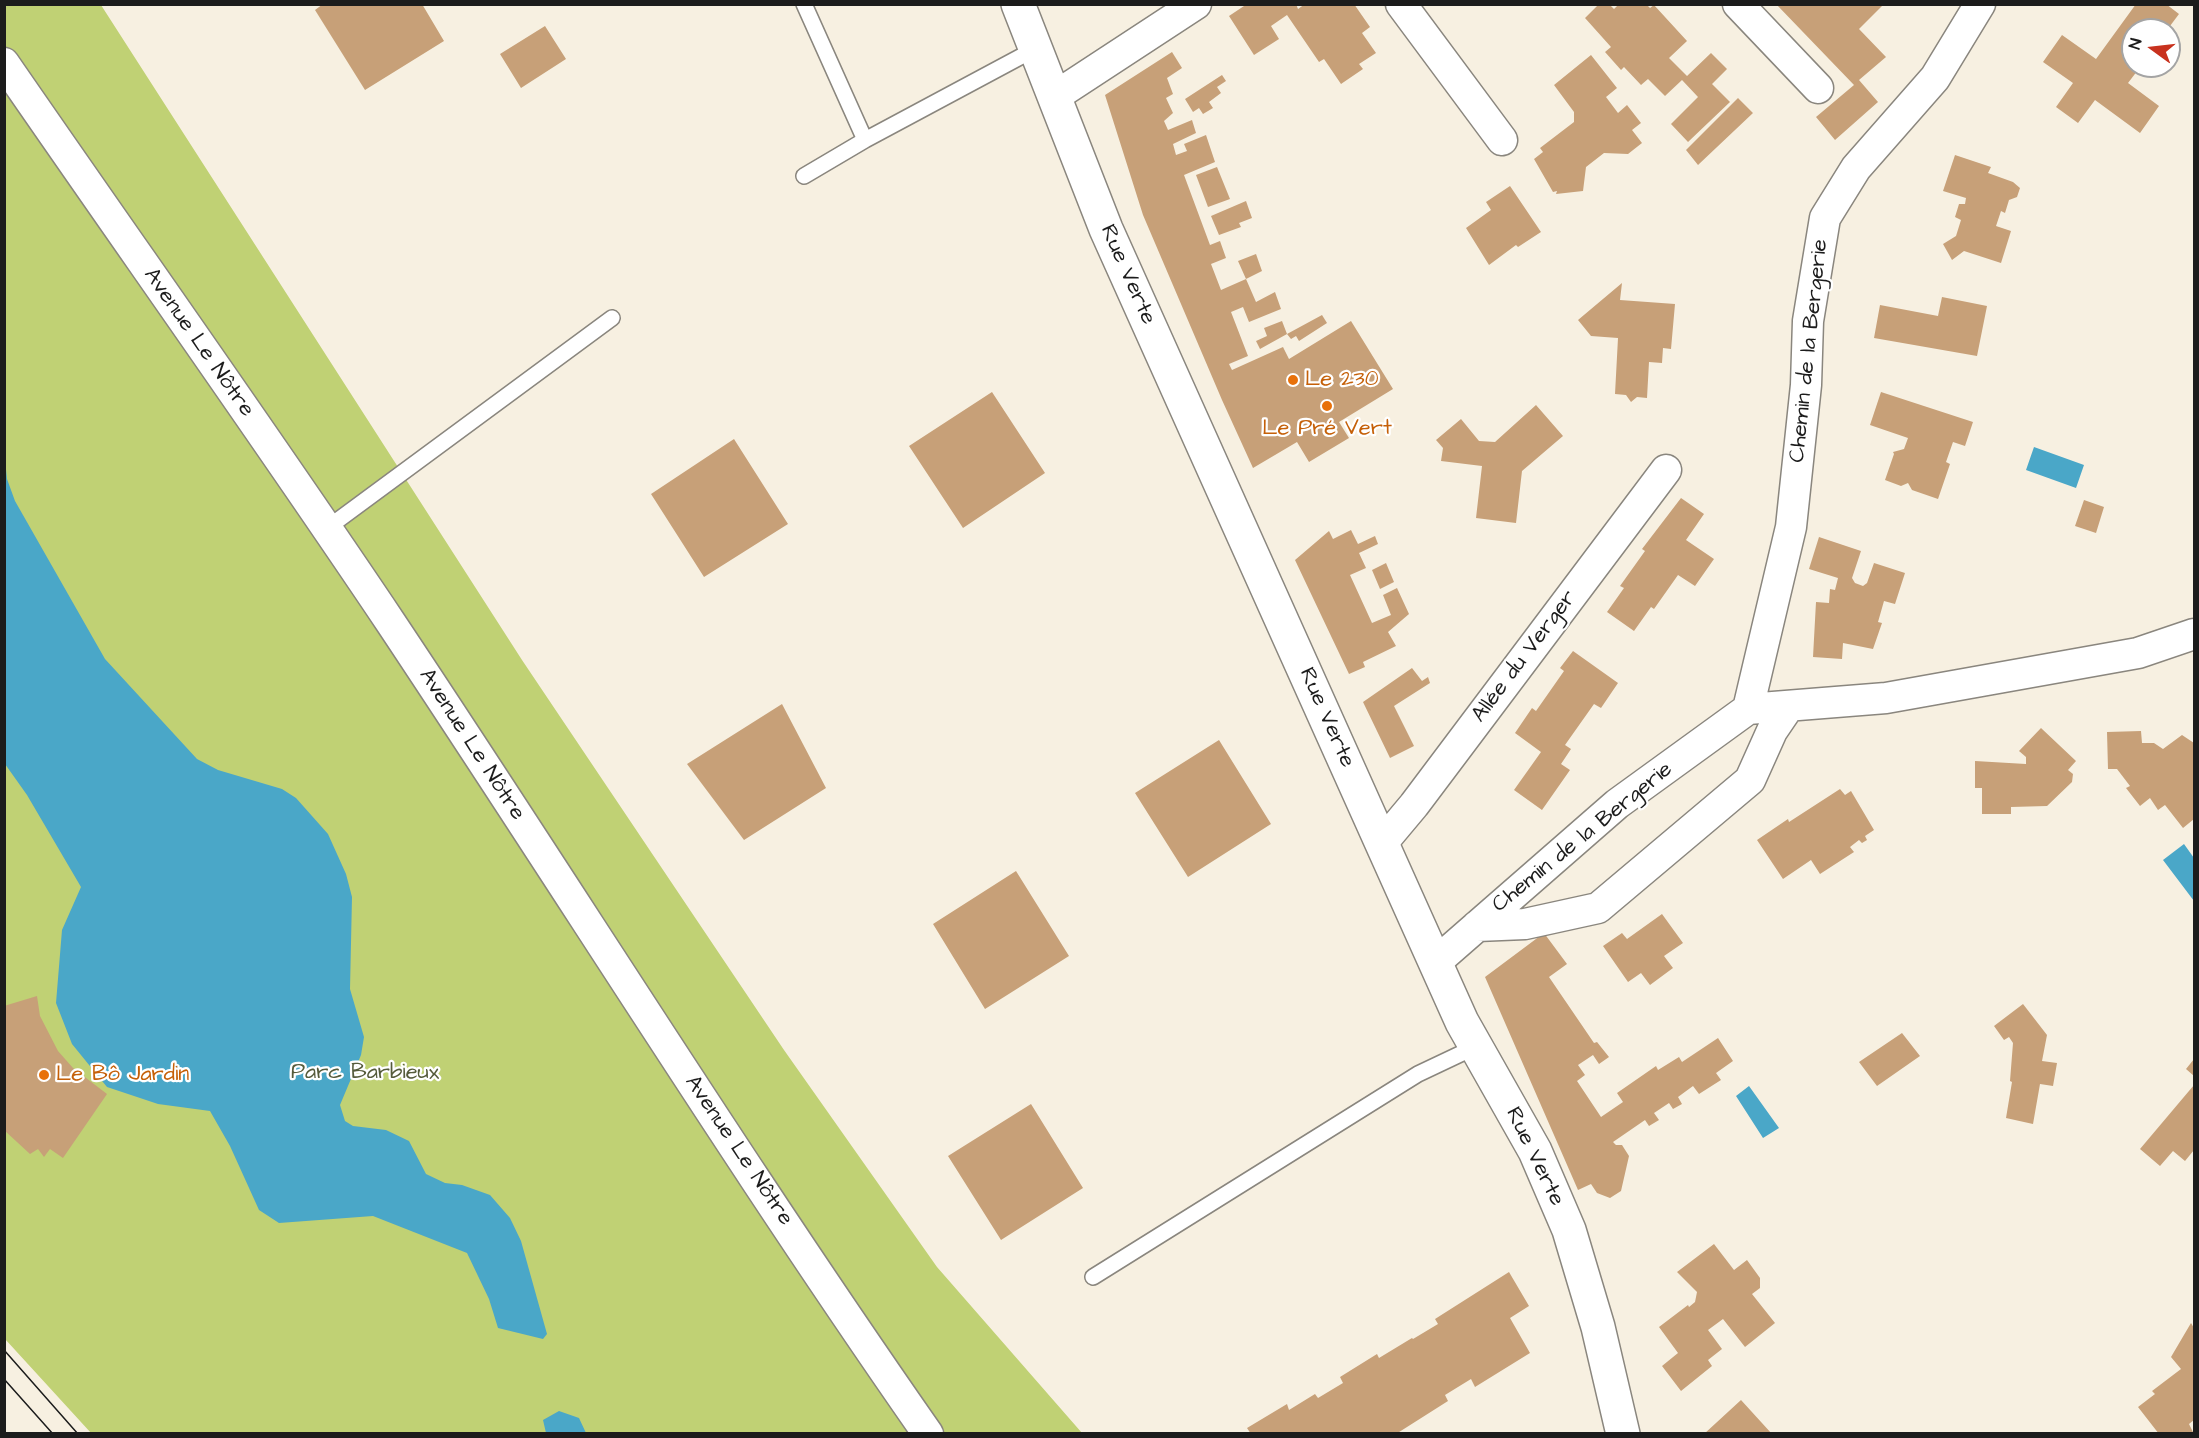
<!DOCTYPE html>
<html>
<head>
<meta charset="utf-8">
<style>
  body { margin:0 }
  #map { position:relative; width:2199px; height:1438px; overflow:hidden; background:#f7f0e1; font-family:"Architects Daughter",sans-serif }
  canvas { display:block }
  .frame { position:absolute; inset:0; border:6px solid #1c1c1c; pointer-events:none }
  .north { position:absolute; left:2121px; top:18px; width:60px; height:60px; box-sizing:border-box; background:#fff; border:2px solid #a4a4a4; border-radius:50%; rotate:285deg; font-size:16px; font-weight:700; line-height:24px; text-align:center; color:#1c1c1c }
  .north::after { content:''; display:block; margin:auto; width:21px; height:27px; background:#c8321e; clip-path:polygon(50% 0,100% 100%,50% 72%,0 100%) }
</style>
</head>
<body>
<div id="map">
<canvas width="2199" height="1438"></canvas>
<div class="frame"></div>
<div class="north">N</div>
</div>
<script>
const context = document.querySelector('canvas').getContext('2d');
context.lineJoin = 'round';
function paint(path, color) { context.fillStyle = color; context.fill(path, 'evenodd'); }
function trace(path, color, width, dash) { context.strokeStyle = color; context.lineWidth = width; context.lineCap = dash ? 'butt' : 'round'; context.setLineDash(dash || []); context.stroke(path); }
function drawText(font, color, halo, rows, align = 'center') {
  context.font = font + ' "Architects Daughter",sans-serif'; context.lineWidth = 4.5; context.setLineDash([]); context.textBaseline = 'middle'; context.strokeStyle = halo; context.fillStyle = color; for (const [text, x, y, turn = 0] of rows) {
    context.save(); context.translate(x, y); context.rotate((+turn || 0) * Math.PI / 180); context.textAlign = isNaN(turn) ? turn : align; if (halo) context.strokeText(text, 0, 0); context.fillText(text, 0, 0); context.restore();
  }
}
paint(new Path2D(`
  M5 5H101L522 660 784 1050 937 1267 1082 1433H91L5 1339Z`), '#c0d174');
paint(new Path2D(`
  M2034 447 2084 465 2076 488 2026 470Z
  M4 450 7 479 15 501 105 659 197 759 218 770 282 789 296 798 328 834 346 874 352 897 350 989 364 1037 361 1055 340 1105 345 1121 353 1126 386 1130 409 1141 426 1174 445 1183 462 1185 490 1195 510 1218 521 1241 547 1334 543 1339 498 1328 489 1299 467 1253 373 1216 279 1223 259 1210 230 1146 210 1111 158 1104 107 1087 72 1044 56 1003 62 930 81 887 27 795 5 764Z
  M2184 844 2194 858V901L2163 860Z
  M1749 1086 1779 1128 1763 1138 1736 1096Z
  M559 1411 579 1418 586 1433H546L543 1420Z`), '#4aa7c8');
paint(new Path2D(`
  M323 4H422L444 41 365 90 315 10Z
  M1247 4H1296L1298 9 1305 4H1354L1370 27 1362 33 1376 53 1359 64 1363 69 1341 84 1324 59 1319 62 1287 15 1271 26 1279 39 1254 55 1229 16Z
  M1599 4H1609L1614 9 1619 4H1646L1650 8 1654 5 1687 41 1669 58 1687 76 1711 53 1727 69 1712 84 1730 102 1688 142 1671 124 1698 97 1682 80 1665 96 1648 79 1641 85 1624 67 1621 70 1605 52 1611 47 1585 18Z
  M1776 4H1884L1859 29 1886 57 1859 80 1878 102 1835 140 1816 117 1854 85Z
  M2136 4H2166L2179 14 2167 30H2133V66H2141L2128 83 2159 106 2140 133 2095 100 2078 123 2056 107 2073 83 2043 62 2062 35 2096 59Z
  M545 26 566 59 521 88 500 54Z
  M1172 52 1182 68 1167 78 1173 94 1166 98 1173 113 1164 121 1168 130 1192 120 1196 133 1173 144 1176 155 1187 151 1184 144 1206 135 1215 162 1184 175 1210 245 1220 241 1226 258 1211 264 1221 290 1246 279 1238 261 1256 254 1262 271 1246 279 1256 302 1275 292 1281 309 1249 322 1243 307 1231 312 1248 356 1229 364 1232 370 1283 347 1289 359 1351 321 1393 389 1339 422 1349 438 1309 462 1297 442 1253 468 1222 400 1143 215 1105 95Z
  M1591 55 1617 88 1606 97 1618 113 1627 105 1641 123 1632 130 1642 143 1628 154 1604 153 1586 167 1583 191 1556 194 1557 191 1553 192 1534 159 1543 152 1540 148 1574 122V112L1554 85Z
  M1222 75 1226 81 1217 87 1221 93 1209 102 1213 108 1203 114 1199 108 1193 112 1185 99Z
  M1738 98 1753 113 1698 165 1686 150Z
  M1955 155 1991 167 1988 173 2013 182 2020 188 2017 197 2009 200 2005 213 2001 211 1996 226 2011 231 2001 263 1964 251 1952 260 1943 244 1956 236 1961 220 1955 217 1959 204H1965L1966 198 1943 191Z
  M1217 167 1230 199 1208 207 1196 175Z
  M1510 186 1541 232 1518 247 1516 245 1489 265 1466 228 1491 210 1486 202Z
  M1246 201 1252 218 1239 223 1241 227 1219 235 1211 216Z
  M1622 283 1620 300 1675 304 1671 349 1663 348 1662 363 1649 362 1647 398 1637 397 1631 402 1626 395 1615 394 1618 338 1591 336 1578 320Z
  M1942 297 1987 306 1977 356 1874 338 1880 305 1938 316Z
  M1322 315 1327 323 1299 341 1296 336 1291 339 1287 334Z
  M1282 321 1287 334 1260 349 1256 341 1267 336 1264 328Z
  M992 392 1045 473 963 528 909 446Z
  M1881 392 1973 422 1965 446 1953 442 1946 462 1950 464 1938 499 1912 490 1908 483 1901 486 1885 480 1894 454 1893 452 1904 449 1908 438 1870 425Z
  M1536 405 1563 436 1522 471 1516 523 1476 518 1482 466 1441 461 1443 448 1436 440 1461 419 1479 441 1495 442Z
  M734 439 788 524 704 577 651 494Z
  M1681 498 1704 514 1686 540 1714 559 1695 586 1678 575 1654 609 1651 607 1634 631 1607 612 1624 588 1620 586 1645 551 1642 549Z
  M2084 500 2104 507 2096 533 2075 526Z
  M1351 530 1358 544 1375 536 1378 544 1359 553 1366 568 1350 575 1372 623 1391 615 1383 595 1397 588 1409 614 1388 632 1396 646 1363 662 1365 667 1349 674 1295 560 1329 531 1333 539Z
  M1819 537 1861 551 1852 578 1855 583 1863 586 1867 583 1874 563 1905 573 1895 604 1884 601 1878 622 1882 623 1873 649 1843 643 1842 659 1813 657 1816 602 1829 603 1830 589 1835 590 1838 578 1809 569Z
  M1386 563 1394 582 1380 589 1372 570Z
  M1573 651 1618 683 1601 708 1594 704 1565 745 1571 749 1561 764 1570 770 1542 810 1514 790 1541 752 1515 733 1532 708 1536 711 1564 671 1560 668Z
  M1412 668 1422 681 1428 677 1430 683 1394 706 1414 746 1390 758 1363 702Z
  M782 704 826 788 744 840 687 764Z
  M2041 728 2076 761 2068 770 2073 774 2072 782 2047 806 2011 807V814H1982V788H1975V761L2026 764V757L2019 751Z
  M2141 731 2142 743H2154L2163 749 2182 735 2194 743V819L2183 828 2165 805 2158 810 2150 798 2140 806 2126 788 2130 786 2117 769H2108L2107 732Z
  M1219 740 1271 824 1188 877 1135 793Z
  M1840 789 1845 795 1851 791 1874 830 1865 836 1867 840 1862 843 1859 840 1850 847 1854 852 1820 874 1811 860 1783 879 1757 840 1788 819 1789 822Z
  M1016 871 1069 956 985 1009 933 924Z
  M1662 914 1683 943 1664 956 1673 968 1650 985 1641 973 1628 982 1603 946 1622 933 1627 939Z
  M1544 933 1567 964 1549 977 1594 1043 1597 1042 1609 1057 1599 1064 1593 1055 1578 1065 1585 1075 1577 1081 1601 1117 1623 1102 1617 1093 1656 1066 1658 1070 1679 1057 1682 1062 1718 1038 1733 1061 1716 1073 1721 1080 1699 1094 1693 1086 1678 1097 1682 1104 1673 1109 1669 1103 1654 1113 1659 1120 1649 1126 1645 1120 1613 1142 1616 1145H1622L1629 1156 1621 1191 1610 1198 1597 1193 1591 1184 1578 1190 1485 977Z
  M37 996 40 1016 58 1051 73 1068 107 1094 63 1158 50 1149 44 1157 38 1149 30 1154 4 1130V1006Z
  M2023 1004 2047 1035 2042 1061 2057 1063 2053 1086 2040 1084 2033 1124 2006 1118 2012 1082 2010 1081 2013 1043 2009 1037 2004 1040 1994 1026Z
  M1902 1033 1920 1056 1877 1086 1859 1062Z
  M2194 1059V1076L2186 1069Z
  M2194 1085V1150L2185 1161 2173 1151 2160 1166 2140 1149Z
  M1031 1104 1083 1188 1001 1240 948 1156Z
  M1714 1244 1734 1270 1747 1260 1760 1278V1288L1752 1294 1775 1323 1745 1347 1723 1319 1708 1330 1722 1349 1708 1360 1712 1366 1681 1391 1662 1366 1678 1353 1659 1327 1688 1305 1689 1307 1695 1302 1697 1292 1677 1272Z
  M1509 1272 1529 1306 1510 1318 1530 1353 1475 1387 1471 1379 1445 1395 1448 1401 1396 1434H1251L1247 1428 1287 1404 1289 1410 1315 1394 1318 1398 1343 1383 1340 1377 1377 1354 1379 1358 1412 1338 1413 1339 1438 1324 1435 1319Z
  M2191 1323 2194 1328V1420L2189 1424 2194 1434H2159L2138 1407 2155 1394 2152 1391 2181 1369 2171 1357Z
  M1741 1400 1772 1434H1704Z`), '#c7a078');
const service = new Path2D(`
  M804 4 865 140
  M804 176 865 140 1035 49
  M326 529 612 318
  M1093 1277 1418 1074 1475 1047`);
const minor = new Path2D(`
  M1401 4 1502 140
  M1738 4 1818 88
  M4 63C133 250 265 435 391 623 571 893 742 1168 928 1434
  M1054 97 1196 4
  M1748 709 1791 527 1806 385 1808 321 1825 218 1856 168 1935 78 1980 4
  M1383 842 1414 805 1666 470
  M1477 926 1525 924 1598 908 1750 780 1772 731 1789 706
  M1436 962 1617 804 1748 709 1886 698 2138 653 2194 634`);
const tertiary = new Path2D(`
  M1018 4 1106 229 1462 1022 1535 1151 1569 1230 1598 1327 1623 1434`);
trace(service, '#8a867e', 18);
trace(minor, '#8a867e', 33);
trace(tertiary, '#8a867e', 36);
trace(service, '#fff', 15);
trace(minor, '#fff', 30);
trace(tertiary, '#fff', 33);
trace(new Path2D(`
  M4 1350 78 1434
  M4 1379 53 1434`), '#1c1c1c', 1.5);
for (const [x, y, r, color] of [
  [1293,380,6,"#e8710a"],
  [1327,406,6,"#e8710a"],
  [44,1075,6,"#e8710a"]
]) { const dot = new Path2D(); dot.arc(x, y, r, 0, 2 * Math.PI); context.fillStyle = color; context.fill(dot); trace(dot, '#fff', 2); }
drawText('22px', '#1c1c1c', '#fff', [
  ["Rue Verte",1127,275,66],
  ["Avenue Le Nôtre",198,343,55],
  ["Chemin de la Bergerie",1810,351,-84],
  ["Allée du Verger",1525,657,-53],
  ["Rue Verte",1326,718,66],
  ["Avenue Le Nôtre",471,745,57],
  ["Chemin de la Bergerie",1583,838,-39],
  ["Avenue Le Nôtre",738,1151,56],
  ["Rue Verte",1534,1157,64]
]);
drawText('22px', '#c56008', '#fff', [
  ["Le 230",1305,380],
  ["Le Pré Vert",1327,429,"center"],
  ["Le Bô Jardin",56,1075]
], 'left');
drawText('22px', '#555b3b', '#fff', [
  ["Parc Barbieux",365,1073]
]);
</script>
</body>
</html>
